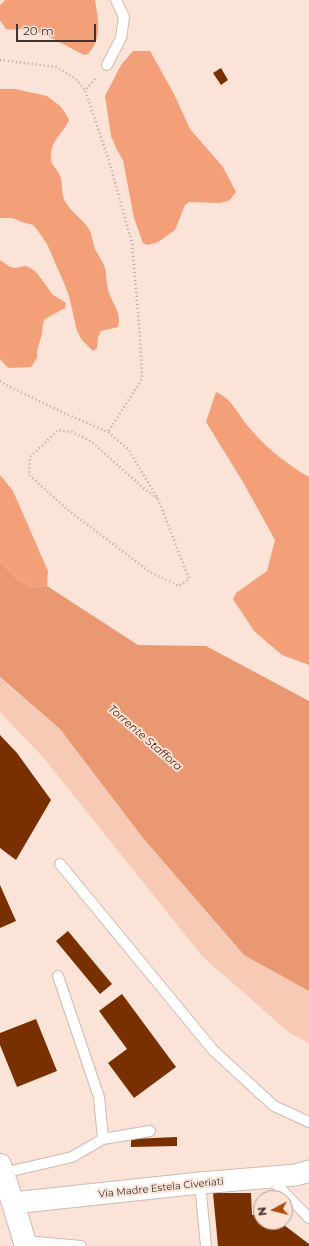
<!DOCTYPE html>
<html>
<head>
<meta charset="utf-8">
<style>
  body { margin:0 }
  #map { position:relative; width:309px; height:1246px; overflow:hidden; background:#fbe3d8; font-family:Montserrat,sans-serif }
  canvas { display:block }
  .north { position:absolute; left:253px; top:1190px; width:40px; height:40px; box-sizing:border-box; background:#fbe3d8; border:1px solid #af9d94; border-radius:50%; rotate:263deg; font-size:11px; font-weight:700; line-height:16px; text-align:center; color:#3d342f }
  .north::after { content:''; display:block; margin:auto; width:14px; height:18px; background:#ac4a0a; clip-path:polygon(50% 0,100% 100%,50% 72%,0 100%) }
  .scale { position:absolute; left:16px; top:24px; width:80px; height:18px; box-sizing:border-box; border:2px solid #3d342f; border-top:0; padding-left:5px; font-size:12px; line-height:14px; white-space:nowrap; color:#3d342f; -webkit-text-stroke:3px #fbe3d8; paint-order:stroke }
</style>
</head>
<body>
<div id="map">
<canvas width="309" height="1246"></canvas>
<div class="north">N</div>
<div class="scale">20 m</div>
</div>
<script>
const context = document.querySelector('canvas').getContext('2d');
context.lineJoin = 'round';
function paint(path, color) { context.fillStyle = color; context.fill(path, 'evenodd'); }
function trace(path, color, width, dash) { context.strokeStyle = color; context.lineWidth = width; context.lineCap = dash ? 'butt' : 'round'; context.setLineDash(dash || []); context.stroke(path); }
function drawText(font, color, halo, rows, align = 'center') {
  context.font = font + ' Montserrat,sans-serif'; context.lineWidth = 4; context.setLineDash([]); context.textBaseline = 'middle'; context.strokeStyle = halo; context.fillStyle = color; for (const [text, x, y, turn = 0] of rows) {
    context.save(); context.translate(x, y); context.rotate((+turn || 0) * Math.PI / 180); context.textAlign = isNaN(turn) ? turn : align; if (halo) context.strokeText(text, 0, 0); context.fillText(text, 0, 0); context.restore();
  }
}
paint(new Path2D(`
  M0 678 60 729 143 838 244 955 309 991V1043L291 1034 202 956 42 756 0 712Z`), '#f7cab5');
paint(new Path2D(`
  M5 0H95C98 20 103 38 88 54L84 55C70 48 42 31 27 29 20 28 13 31 6 29L0 20V5Z
  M133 51H150L174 94 190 129 223 167 236 192 230 200 221 203 189 202 185 205 175 230 158 242 148 245 143 243 134 218 123 160 117 150 111 136 105 96 121 65Z
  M0 89H15L47 96 60 106 64 111 69 120C63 134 52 138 51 155 50 165 55 166 59 174 64 182 60 195 66 203 73 214 84 220 90 231 92 237 93 243 95 249 98 255 103 262 105 268 107 276 106 285 109 293 113 304 122 314 118 327L101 331 98 337 97 348 93 351 82 340 77 331 69 296 64 283 47 244 36 228 33 225 22 222 12 218H0Z
  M0 260 10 267 15 268 26 266 32 269 37 273 53 295 66 303 65 308 45 319 43 323 42 334 37 351V358L31 367 8 368 0 359Z
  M216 392C232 399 237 413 247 425 264 446 286 464 309 477V665L282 655 254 631 233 599 236 593 267 571 275 540 243 482 206 422Z
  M0 475 13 491 48 571 47 586 32 588 18 580 0 562Z`), '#f3a078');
paint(new Path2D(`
  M0 562 18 580 32 588 47 586 138 645 206 646 309 701V991L244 955 143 838 60 729 0 677Z`), '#ea9871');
paint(new Path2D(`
  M221 68 228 80 221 85 213 73Z
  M0 735 17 753 51 800 16 860 0 848Z
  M0 885 16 921 0 928Z
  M68 931 112 984 100 994 56 941Z
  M122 994 176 1067 134 1098 108 1063 127 1049 99 1011Z
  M36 1019 57 1071 17 1087 0 1045V1033Z
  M177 1137V1146L131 1147V1139Z
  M213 1193H251L252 1215 261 1214V1222H280L309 1244V1246H218Z`), '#783001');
const service = new Path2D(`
  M107 65 121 38 124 17 116 0
  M60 864 213 1050 274 1106 309 1122
  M58 976 99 1097 103 1139
  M3 1173 72 1157 103 1139 150 1131
  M270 1178 309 1218
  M200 1183 206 1246
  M25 1241 81 1246`);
const minor = new Path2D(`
  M13 1203 200 1183 296 1175 309 1171`);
const secondary = new Path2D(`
  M0 1165 13 1203 26 1246`);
trace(service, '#d1bab0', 12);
trace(minor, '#d1bab0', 23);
trace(secondary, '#d1bab0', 24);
trace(new Path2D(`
  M0 60 56 67 75 78 85 90
  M95 79 85 90 109 161 132 243 140 336 142 379 108 432
  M0 381 4 384 64 413 108 432 128 449 158 499 189 579 179 586 150 572 68 510 29 475 30 457 58 430 72 432 92 442 142 487 158 499`), '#baa89f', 2.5, [1, 3]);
trace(service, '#fff', 10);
trace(minor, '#fff', 21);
trace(secondary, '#fff', 22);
drawText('10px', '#3d342f', '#fbe3d8', [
  ["Via Madre Estela Civeriati",161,1188,-6]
]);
drawText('italic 11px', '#572406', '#fbe3d8', [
  ["Torrente Staffora",145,738,41]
]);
</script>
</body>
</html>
